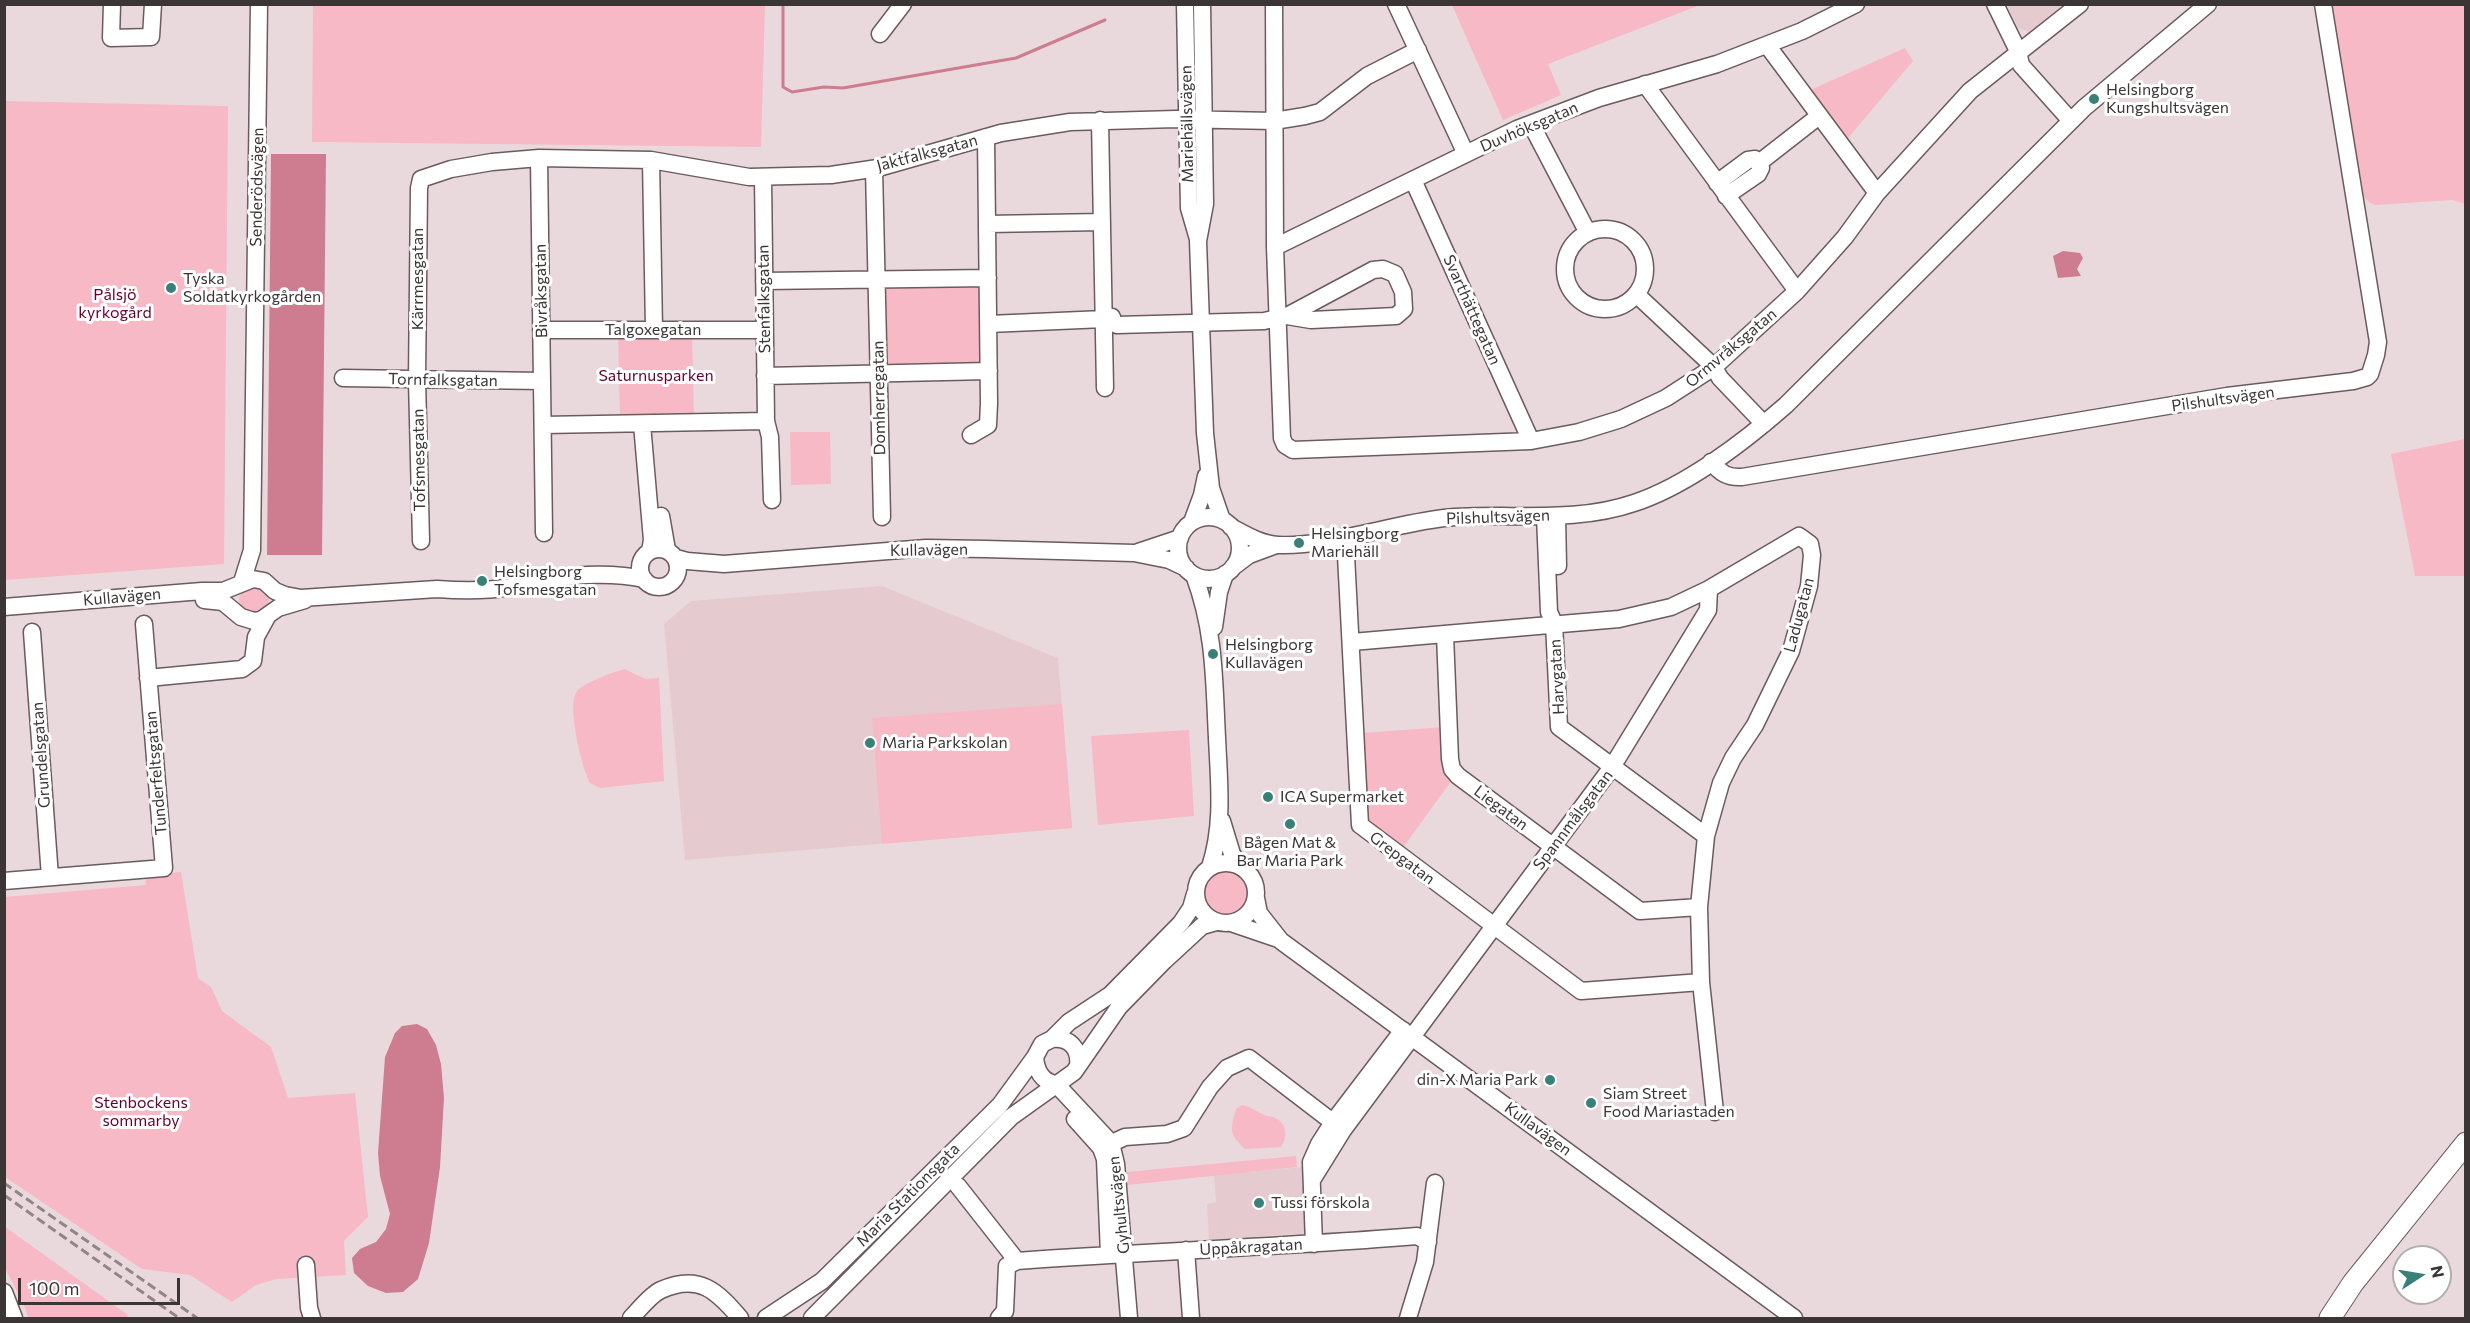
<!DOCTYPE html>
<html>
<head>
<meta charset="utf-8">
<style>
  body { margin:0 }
  #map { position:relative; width:2470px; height:1323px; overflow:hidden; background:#ead9dc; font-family:Commissioner,sans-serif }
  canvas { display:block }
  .frame { position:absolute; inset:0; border:6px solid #3b3536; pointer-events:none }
  .north { position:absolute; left:2392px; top:1245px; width:60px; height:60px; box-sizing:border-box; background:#fff; border:2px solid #b1aeaf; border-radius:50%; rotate:78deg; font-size:16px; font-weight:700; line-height:24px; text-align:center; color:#3b3536 }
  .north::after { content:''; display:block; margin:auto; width:21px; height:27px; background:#398078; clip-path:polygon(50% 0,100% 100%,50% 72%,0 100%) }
  .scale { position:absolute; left:18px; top:1278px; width:162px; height:27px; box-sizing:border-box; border:3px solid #3b3536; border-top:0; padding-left:8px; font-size:18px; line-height:21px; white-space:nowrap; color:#3b3536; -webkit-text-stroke:4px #fff; paint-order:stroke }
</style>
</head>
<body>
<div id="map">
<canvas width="2470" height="1323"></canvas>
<div class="frame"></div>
<div class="north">N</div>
<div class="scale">100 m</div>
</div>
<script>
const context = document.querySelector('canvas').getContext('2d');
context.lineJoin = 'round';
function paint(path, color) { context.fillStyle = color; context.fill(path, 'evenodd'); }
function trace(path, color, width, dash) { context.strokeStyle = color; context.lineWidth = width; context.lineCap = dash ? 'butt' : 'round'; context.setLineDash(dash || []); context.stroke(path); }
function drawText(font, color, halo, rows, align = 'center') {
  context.font = font + ' Commissioner,sans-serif'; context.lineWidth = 6; context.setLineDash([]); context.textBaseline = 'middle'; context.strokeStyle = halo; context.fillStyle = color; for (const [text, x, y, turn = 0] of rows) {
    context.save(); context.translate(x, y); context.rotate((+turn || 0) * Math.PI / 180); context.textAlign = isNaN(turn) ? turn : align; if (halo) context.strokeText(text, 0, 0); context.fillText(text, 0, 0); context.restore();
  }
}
paint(new Path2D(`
  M2007 5H2062L2029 32 2018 28Z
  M882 586 1058 658 1072 828 685 860 664 624 691 601Z
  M1304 1167 1309 1233 1209 1240 1207 1204 1216 1202 1214 1175Z`), '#e5cbd0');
paint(new Path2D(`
  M313 5H765L761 147 312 142Z
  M1452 5H1700L1548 64 1561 95 1503 120Z
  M2330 5H2465V204L2453 200 2376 205 2370 203 2364 197Z
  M1905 48 1913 61 1843 144 1808 91Z
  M5 101 228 106 224 564 5 580Z
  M883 283H983V367H883Z
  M692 334 694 416 620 418 618 336Z
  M790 432H830L831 484 791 485Z
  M2465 439V576H2415L2391 454Z
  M239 600a15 15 0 1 1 30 0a15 15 0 1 1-30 0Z
  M624 669 646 679 659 678 664 781 600 788 590 783C582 768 566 705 577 691 585 682 612 673 624 669Z
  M1062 704 1072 828 882 844 872 718Z
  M1443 727 1445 776 1452 780 1402 849 1366 822 1363 733Z
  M1189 730 1194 816 1098 825 1091 736Z
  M1203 893a23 23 0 1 1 46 0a23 23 0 1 1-46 0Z
  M181 872 198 978 211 987 222 1011 271 1047 288 1098 355 1093 368 1217 344 1241 346 1275 277 1279 256 1285 232 1302 190 1275 142 1269 5 1177V897L146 885 145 875Z
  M1242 1105C1252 1107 1256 1112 1265 1115 1268 1117 1272 1116 1275 1118 1287 1122 1288 1138 1281 1147L1245 1149C1229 1134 1230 1130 1236 1109Z
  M1296 1156 1297 1167 1127 1185V1172Z
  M4 1226 128 1315 127 1318H28L25 1307 5 1268Z`), '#f7b9c5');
paint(new Path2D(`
  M271 154H326L322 555H267Z
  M2063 251 2080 253 2083 258 2077 269 2081 276 2058 278 2053 256Z
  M417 1024 427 1029 436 1045 441 1064 444 1098 440 1167 429 1243 418 1279 403 1292 386 1293 368 1286 354 1273 352 1258 360 1249 376 1242 386 1229 390 1214 380 1176 378 1153 385 1057 395 1033 402 1026Z`), '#ce7c8f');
trace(new Path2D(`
  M783 4V87L792 92 824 87 843 88 1016 58 1105 20`), '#ce7c8f', 3);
const minor = new Path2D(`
  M112 4 111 38 151 37 153 4
  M1185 4 1189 208 1198 239
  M1202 4 1205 204 1198 241 1205 433 1211 488 1222 520
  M1274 4 1275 247
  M1396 4 1466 154
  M1856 4 1802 31 1717 64 1599 98 1517 129 1275 247 1282 438 1285 445 1293 450 1531 441 1579 432 1621 419 1666 398 1714 367 1797 291 1845 237 1877 193 1970 91 2080 4
  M1995 4 2018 51 2021 65 2071 121
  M880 34 903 4
  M1767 45 1877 193
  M1645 84 1797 291
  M1100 120 1105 388
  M1531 124 1588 233
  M539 158 544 533
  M651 160 654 330
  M1760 162 1819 116
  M874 169 882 517
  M763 177 766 421 770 437 772 500
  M1413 180 1531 441
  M1717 183 1748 160 1755 159 1760 162 1761 168 1758 174 1726 196
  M987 224 1102 222
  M1565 269a40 40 0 1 1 80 0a40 40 0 1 1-80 0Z
  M764 281 988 278
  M1636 294 1714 367 1720 378 1764 424
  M1104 319 1117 325 1264 321 1287 316 1373 270 1383 269 1395 274 1403 292 1404 309 1396 316 1311 320 1287 316
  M989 324 1104 319 1112 317
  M541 330H765
  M765 376 989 371
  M343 378 542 381
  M642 424 652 540 650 551
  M543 425 766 421
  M971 435 988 425 989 403 986 137
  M1711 462C1721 473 1727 478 1742 477L2227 396 2353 381 2367 377 2370 374 2376 355 2378 342 2323 4
  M661 516 667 550
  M1545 516 1549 612 1554 623 1559 727 1706 836
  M1557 516 1558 566
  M1178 548a31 31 0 1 1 62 0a31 31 0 1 1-62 0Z
  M1192 522 1202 495 1206 476
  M1231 527C1246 535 1261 544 1278 545 1328 547 1392 524 1444 518 1507 512 1573 524 1634 503 1686 486 1745 441 1786 405L2084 108 2208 4
  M1345 536 1360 825 1581 991 1701 982
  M421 541 417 380 419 188 421 179 451 169 492 162 539 158 651 160 749 177 831 175 878 168 1001 133 1070 122 1176 119 1274 121 1305 116 1320 112 1367 76 1418 50
  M640 568a19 19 0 1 1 38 0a19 19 0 1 1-38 0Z
  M1138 552 1180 538
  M676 558 687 561 724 564 926 548 985 549 1134 553 1169 560 1186 568
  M1233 567 1249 555 1276 545
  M1194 575C1215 631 1214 680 1217 738 1219 782 1224 825 1210 867
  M527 577 536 579C571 576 608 571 644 579
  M242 582 252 550 259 4
  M204 600 223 602 241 617 254 621 261 620 278 608 305 600
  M4 607 202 591H223L253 579 264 581 275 591 285 595 301 598 437 589C466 591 510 592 536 579
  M1214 627 1219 592 1225 574
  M32 632 50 877
  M1445 635 1450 759 1452 769 1458 776 1640 911 1699 907
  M1352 642 1619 619 1671 607 1709 589 1799 536 1810 544 1812 555 1809 586 1791 651 1755 725 1733 758 1721 783 1706 836 1699 907 1701 982 1715 1112
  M148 678 242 669 253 661 256 637 267 617
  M1222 821 1232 854 1241 867
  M1196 893a30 30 0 1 1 60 0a30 30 0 1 1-60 0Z
  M4 881 164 868 144 624
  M1256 898 1259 913 1281 941 1794 1318
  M1231 923 1278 939
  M1052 1039C1070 1037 1080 1049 1078 1066
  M1035 1057C1036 1070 1042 1082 1056 1084L1111 1143 1116 1164 1129 1318
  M1075 1119 1101 1148 1105 1159 1109 1254
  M1101 1148 1125 1137 1167 1134 1184 1128 1210 1087 1227 1068 1249 1058 1343 1130
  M1312 1180 1343 1130 1612 767 1708 610 1709 589
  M958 1186 1017 1261
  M1314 1244 1311 1162 1319 1144 1333 1122 1403 1030
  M1186 1250 1191 1318
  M306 1265 309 1308 312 1318
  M4 1292 14 1318
  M631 1318C639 1310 650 1295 661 1290 699 1273 717 1291 740 1318
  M766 1318 822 1281 1000 1105 1035 1057 1042 1044 1052 1039 1069 1022 1110 995 1181 923 1191 908 1195 894
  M812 1318 1011 1117 1074 1072 1119 1007 1164 961 1202 926 1216 922
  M999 1318 1005 1311 1007 1266 1017 1261C1150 1251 1284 1247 1417 1236L1428 1242
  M1408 1318 1425 1262 1435 1183`);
const major = new Path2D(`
  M2330 1318 2353 1283 2466 1143`);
trace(minor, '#6a5b5e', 19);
trace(major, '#6a5b5e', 23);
trace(minor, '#fff', 16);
trace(major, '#fff', 21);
trace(new Path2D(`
  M4 1183 197 1318
  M4 1195 179 1318`), '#908587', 3, [9, 4.5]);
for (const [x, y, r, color] of [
  [2094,99,6,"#398078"],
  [171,288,6,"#398078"],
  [1299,543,6,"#398078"],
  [482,581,6,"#398078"],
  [1213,654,6,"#398078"],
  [870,743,6,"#398078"],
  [1268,797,6,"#398078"],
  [1290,824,6,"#398078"],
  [1550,1080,6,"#398078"],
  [1591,1103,6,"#398078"],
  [1259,1203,6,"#398078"]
]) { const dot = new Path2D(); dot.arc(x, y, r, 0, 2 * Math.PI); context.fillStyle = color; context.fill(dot); trace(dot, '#fff', 2); }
drawText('16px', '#3b3536', '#fff', [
  ["Helsingborg",2106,90],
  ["Kungshultsvägen",2106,108],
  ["Tyska",183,279],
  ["Soldatkyrkogården",183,297],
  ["Helsingborg",1311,534],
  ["Mariehäll",1311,552],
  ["Helsingborg",494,572],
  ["Tofsmesgatan",494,590],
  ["Helsingborg",1225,645],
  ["Kullavägen",1225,663],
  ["Maria Parkskolan",882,743],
  ["ICA Supermarket",1280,797],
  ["Bågen Mat &",1290,843,"center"],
  ["Bar Maria Park",1290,861,"center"],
  ["din-X Maria Park",1538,1080,"right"],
  ["Siam Street",1603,1094],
  ["Food Mariastaden",1603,1112],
  ["Tussi förskola",1271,1203]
], 'left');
drawText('16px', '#3b3536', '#fff', [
  ["Mariehällsvägen",1187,124,-91],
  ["Duvhöksgatan",1529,127,-23],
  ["Jaktfalksgatan",927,153,-15],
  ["Senderödsvägen",257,187,-89],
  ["Kärrmesgatan",418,279,-90],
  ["Bivråksgatan",541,291,-91],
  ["Stenfalksgatan",764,299,-91],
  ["Svarthättegatan",1472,310,66],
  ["Talgoxegatan",653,330],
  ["Ormvråksgatan",1731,348,-40],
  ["Tornfalksgatan",443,380,1],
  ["Domherregatan",879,398,-91],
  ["Pilshultsvägen",2223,399,-8],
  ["Tofsmesgatan",419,460,-91],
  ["Pilshultsvägen",1498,517,-2],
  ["Kullavägen",929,550,-1],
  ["Kullavägen",122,597,-5],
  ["Ladugatan",1799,615,-75],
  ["Harvgatan",1557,677,-93],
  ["Grundelsgatan",41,755,-94],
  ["Tunderfeltsgatan",156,773,-95],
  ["Liegatan",1501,808,37],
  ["Spannmålsgatan",1573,820,-53],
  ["Grepgatan",1402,858,37],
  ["Kullavägen",1538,1129,36],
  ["Maria Stationsgata",908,1195,-45],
  ["Gyhultsvägen",1119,1205,-96],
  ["Uppåkragatan",1251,1247,-3]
]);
drawText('16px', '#66002b', '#fff', [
  ["Pålsjö",115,295],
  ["kyrkogård",115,313],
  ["Saturnusparken",656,376],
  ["Stenbockens",141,1103],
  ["sommarby",141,1121]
]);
</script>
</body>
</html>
